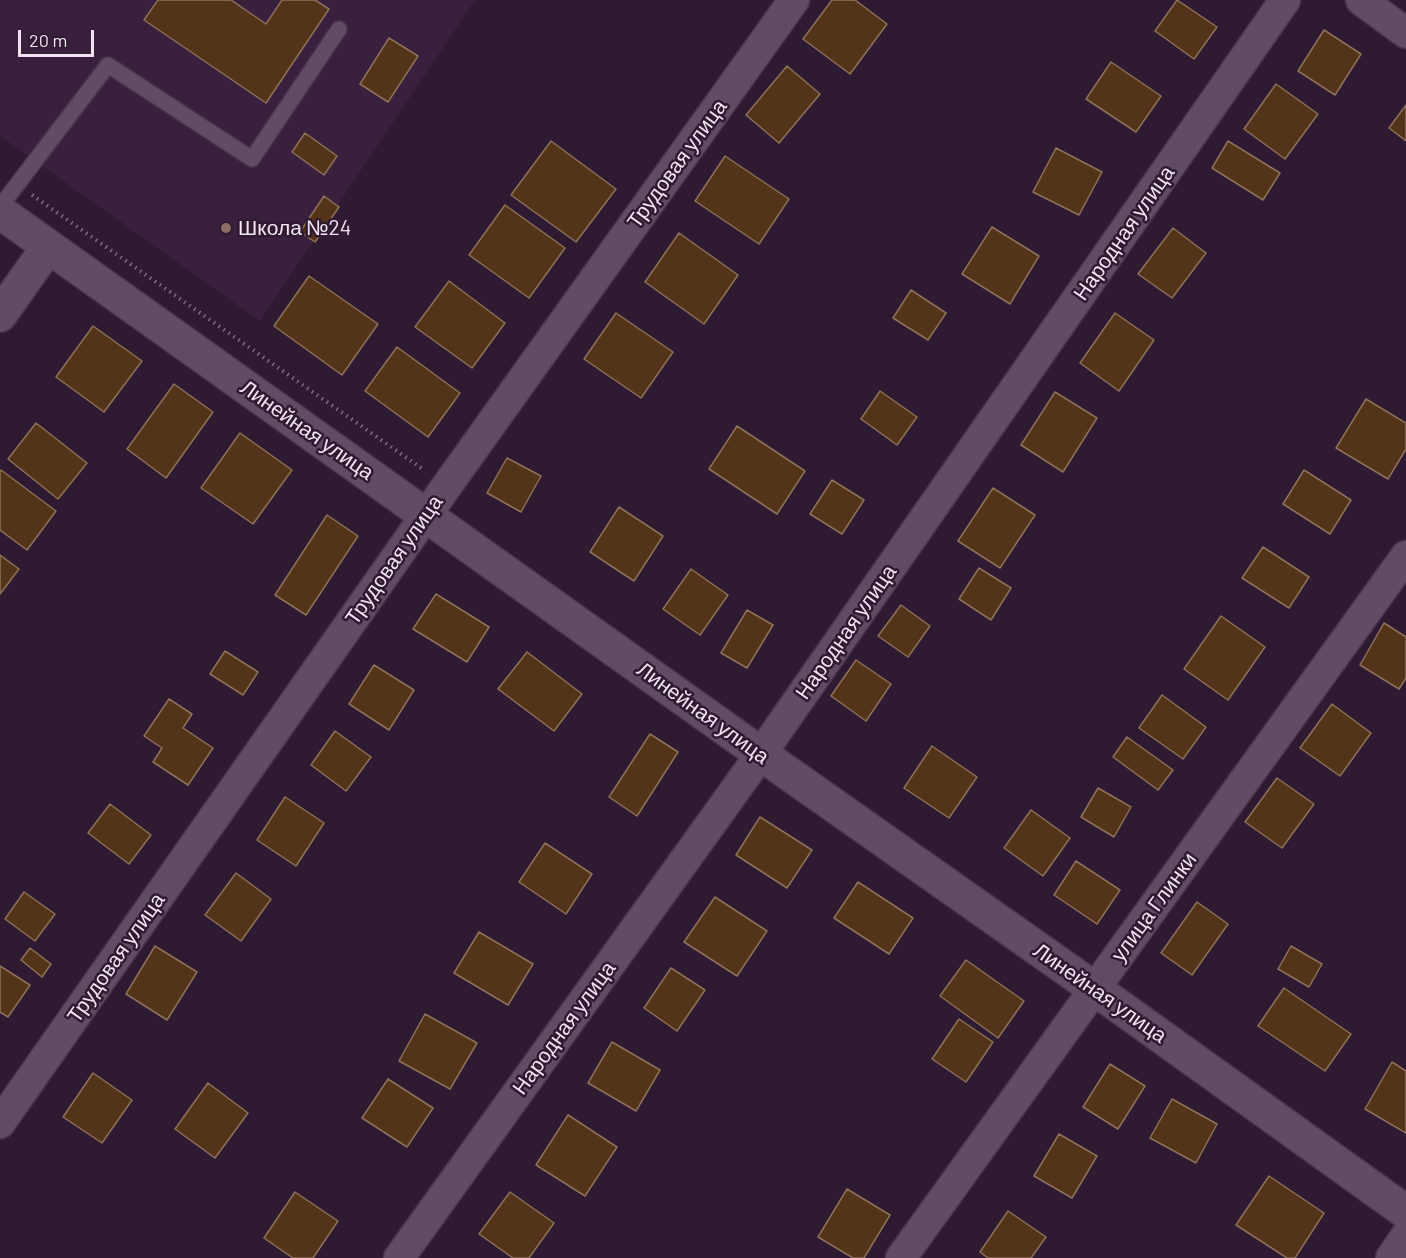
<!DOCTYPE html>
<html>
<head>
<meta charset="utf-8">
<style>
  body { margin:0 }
  #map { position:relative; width:1406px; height:1258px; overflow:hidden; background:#2f1b31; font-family:Barlow,sans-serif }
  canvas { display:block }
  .scale { position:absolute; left:18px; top:30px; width:76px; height:27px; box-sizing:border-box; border:3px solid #f1e3f2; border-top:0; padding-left:8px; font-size:18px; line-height:21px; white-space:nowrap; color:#f1e3f2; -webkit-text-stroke:4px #2f1b31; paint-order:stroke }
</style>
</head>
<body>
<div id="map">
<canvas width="1406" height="1258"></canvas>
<div class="scale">20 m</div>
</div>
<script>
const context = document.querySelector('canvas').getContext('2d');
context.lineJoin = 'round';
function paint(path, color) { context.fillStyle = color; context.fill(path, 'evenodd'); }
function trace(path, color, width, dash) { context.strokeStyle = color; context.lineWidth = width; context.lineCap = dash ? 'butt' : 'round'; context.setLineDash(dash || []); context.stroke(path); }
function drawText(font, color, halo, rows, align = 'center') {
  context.font = font + ' Barlow,sans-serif'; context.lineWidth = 5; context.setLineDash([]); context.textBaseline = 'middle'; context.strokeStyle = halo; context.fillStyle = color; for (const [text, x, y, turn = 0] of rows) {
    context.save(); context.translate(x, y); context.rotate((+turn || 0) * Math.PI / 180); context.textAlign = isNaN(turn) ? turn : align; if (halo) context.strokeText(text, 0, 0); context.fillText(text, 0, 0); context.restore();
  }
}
paint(new Path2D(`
  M0 0H475L260 321 0 136Z`), '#39203c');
const building = new Path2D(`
  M158 0H231L266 24 282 0H315L329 9 266 103 144 20Z
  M832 0H855L887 24 850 74 803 39Z
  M1177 0 1217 27 1194 59 1155 31Z
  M1324 30 1361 54 1335 95 1298 71Z
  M389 38 418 56 388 102 360 84Z
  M1111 62 1161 96 1136 132 1086 99Z
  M787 66 820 94 779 143 746 115Z
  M1276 84 1318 114 1285 159 1244 129Z
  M1406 105V141L1389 128Z
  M305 133 337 156 324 175 292 152Z
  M551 141 616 189 576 242 511 195Z
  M1228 141 1280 173 1263 200 1212 168Z
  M1056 148 1102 172 1079 215 1033 192Z
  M725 156 789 199 759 244 695 201Z
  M324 196 339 207 315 242 300 232Z
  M505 205 565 248 529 298 469 255Z
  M992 227 1039 256 1010 304 962 274Z
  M1173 228 1206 253 1172 298 1138 274Z
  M679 233 738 275 704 324 645 282Z
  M309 276 378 324 342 375 274 326Z
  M449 281 505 323 472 368 415 327Z
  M911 290 946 313 928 340 893 318Z
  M616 313 673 352 641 398 584 359Z
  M1115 313 1154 340 1119 391 1080 363Z
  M93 326 142 361 104 412 56 377Z
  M397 347 460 393 428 437 365 391Z
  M174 384 213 412 166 478 127 449Z
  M880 391 917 417 897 445 861 419Z
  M1055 392 1097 418 1063 472 1021 445Z
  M1366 399 1406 423V449L1388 479 1336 448Z
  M36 423 87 463 58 499 8 459Z
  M737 426 805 471 777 514 709 469Z
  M240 433 292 470 253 524 201 488Z
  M507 458 541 476 521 512 487 493Z
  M1 470 56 511 27 550 0 530V472Z
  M1304 470 1351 500 1330 534 1283 504Z
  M832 480 864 500 842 534 810 514Z
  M993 488 1035 515 1000 568 958 541Z
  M619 507 663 536 634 581 590 552Z
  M327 515 358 536 306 615 275 595Z
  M1263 547 1309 577 1289 608 1242 578Z
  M0 555 19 569 0 594Z
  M979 568 1011 588 991 620 959 599Z
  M691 569 728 595 700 635 663 609Z
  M436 594 489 627 467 662 413 629Z
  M901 605 930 626 908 657 878 636Z
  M747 610 773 625 747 668 721 653Z
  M1221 616 1265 647 1228 700 1184 669Z
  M1384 623 1406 637V678L1399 689 1360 665Z
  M225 651 258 672 243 695 210 674Z
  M527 652 582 694 554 731 498 689Z
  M856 660 891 684 866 721 831 696Z
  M374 665 414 690 389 730 349 704Z
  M1162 695 1206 727 1183 759 1139 728Z
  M169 699 192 714 183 728 213 748 188 785 153 762 162 748 144 736Z
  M1332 704 1371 733 1340 776 1300 748Z
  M335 731 371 757 346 791 311 765Z
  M650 734 678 752 637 816 609 797Z
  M1127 737 1173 770 1158 790 1113 757Z
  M932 746 977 777 949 818 904 788Z
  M1277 778 1314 804 1282 848 1245 822Z
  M1098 788 1131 807 1114 837 1081 817Z
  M285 797 324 823 296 866 257 840Z
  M110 804 151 835 129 864 88 833Z
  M1031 810 1070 838 1043 876 1004 848Z
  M760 817 812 850 787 888 736 855Z
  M545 843 592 874 566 914 519 882Z
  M1076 861 1120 890 1097 924 1054 895Z
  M236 873 271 899 241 941 205 915Z
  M858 882 913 918 889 954 834 918Z
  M24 892 55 914 35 941 5 919Z
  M715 897 767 931 737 976 684 942Z
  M1197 902 1228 924 1192 975 1161 953Z
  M479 932 533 964 508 1005 454 973Z
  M155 946 197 972 167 1020 126 994Z
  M1291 946 1322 964 1309 987 1278 969Z
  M30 948 51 964 42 977 21 960Z
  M966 960 1024 1001 998 1038 940 996Z
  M0 966 30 985 8 1017 0 1012Z
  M671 968 705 990 677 1031 644 1008Z
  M1284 988 1351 1034 1325 1071 1258 1026Z
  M425 1014 477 1043 450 1089 399 1061Z
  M959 1019 993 1042 966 1082 932 1059Z
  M612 1042 660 1070 636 1111 588 1083Z
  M1392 1062 1406 1071V1133L1365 1109Z
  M1110 1064 1145 1086 1118 1129 1083 1107Z
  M93 1073 132 1100 102 1143 63 1117Z
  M388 1079 433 1108 407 1147 362 1118Z
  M208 1083 248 1113 215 1158 175 1129Z
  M1172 1099 1217 1124 1196 1163 1150 1138Z
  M568 1115 617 1147 585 1196 536 1165Z
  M1059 1134 1097 1156 1072 1198 1034 1176Z
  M1269 1176 1324 1213 1295 1258H1287L1236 1225Z
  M847 1189 890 1215 864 1258H853L818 1237Z
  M295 1192 338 1221 313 1258H293L264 1238Z
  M510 1192 554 1223 529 1258H513L479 1234Z
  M1008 1211 1046 1237 1031 1258H988L980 1252Z`);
paint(building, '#533418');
trace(building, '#8d715a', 1.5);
const service = new Path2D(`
  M0 207 108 65 252 159 339 29`);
const minor = new Path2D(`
  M1361 0 1406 33
  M0 1123 426 515 794 0
  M399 1258 761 754 1285 0
  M901 1258 1406 556
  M1391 1258 1406 1236`);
const tertiary = new Path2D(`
  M0 212 761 754 1095 989 1406 1212
  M0 315 48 247`);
trace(service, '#463649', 18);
trace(minor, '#463649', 33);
trace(tertiary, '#463649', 36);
trace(new Path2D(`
  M32 195 424 470`), '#7d6c7f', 4, [1.5, 4.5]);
trace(service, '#624b64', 15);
trace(minor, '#624b64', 30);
trace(tertiary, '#624b64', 33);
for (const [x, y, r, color] of [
  [226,228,6,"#8d6e63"]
]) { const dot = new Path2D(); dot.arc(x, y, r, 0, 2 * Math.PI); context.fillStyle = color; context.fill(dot); trace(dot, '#2f1b31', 2); }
drawText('21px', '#f1e3f2', '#2f1b31', [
  ["Трудовая улица",677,164,-54],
  ["Народная улица",1124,233,-55],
  ["Линейная улица",307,430,35],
  ["Трудовая улица",394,560,-55],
  ["Народная улица",846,632,-55],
  ["Линейная улица",703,713,36],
  ["улица Глинки",1154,907,-54],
  ["Трудовая улица",116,958,-55],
  ["Линейная улица",1100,993,35],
  ["Народная улица",564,1028,-54]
]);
drawText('21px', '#f1e3f2', '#2f1b31', [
  ["Школа №24",238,228]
], 'left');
</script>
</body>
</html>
